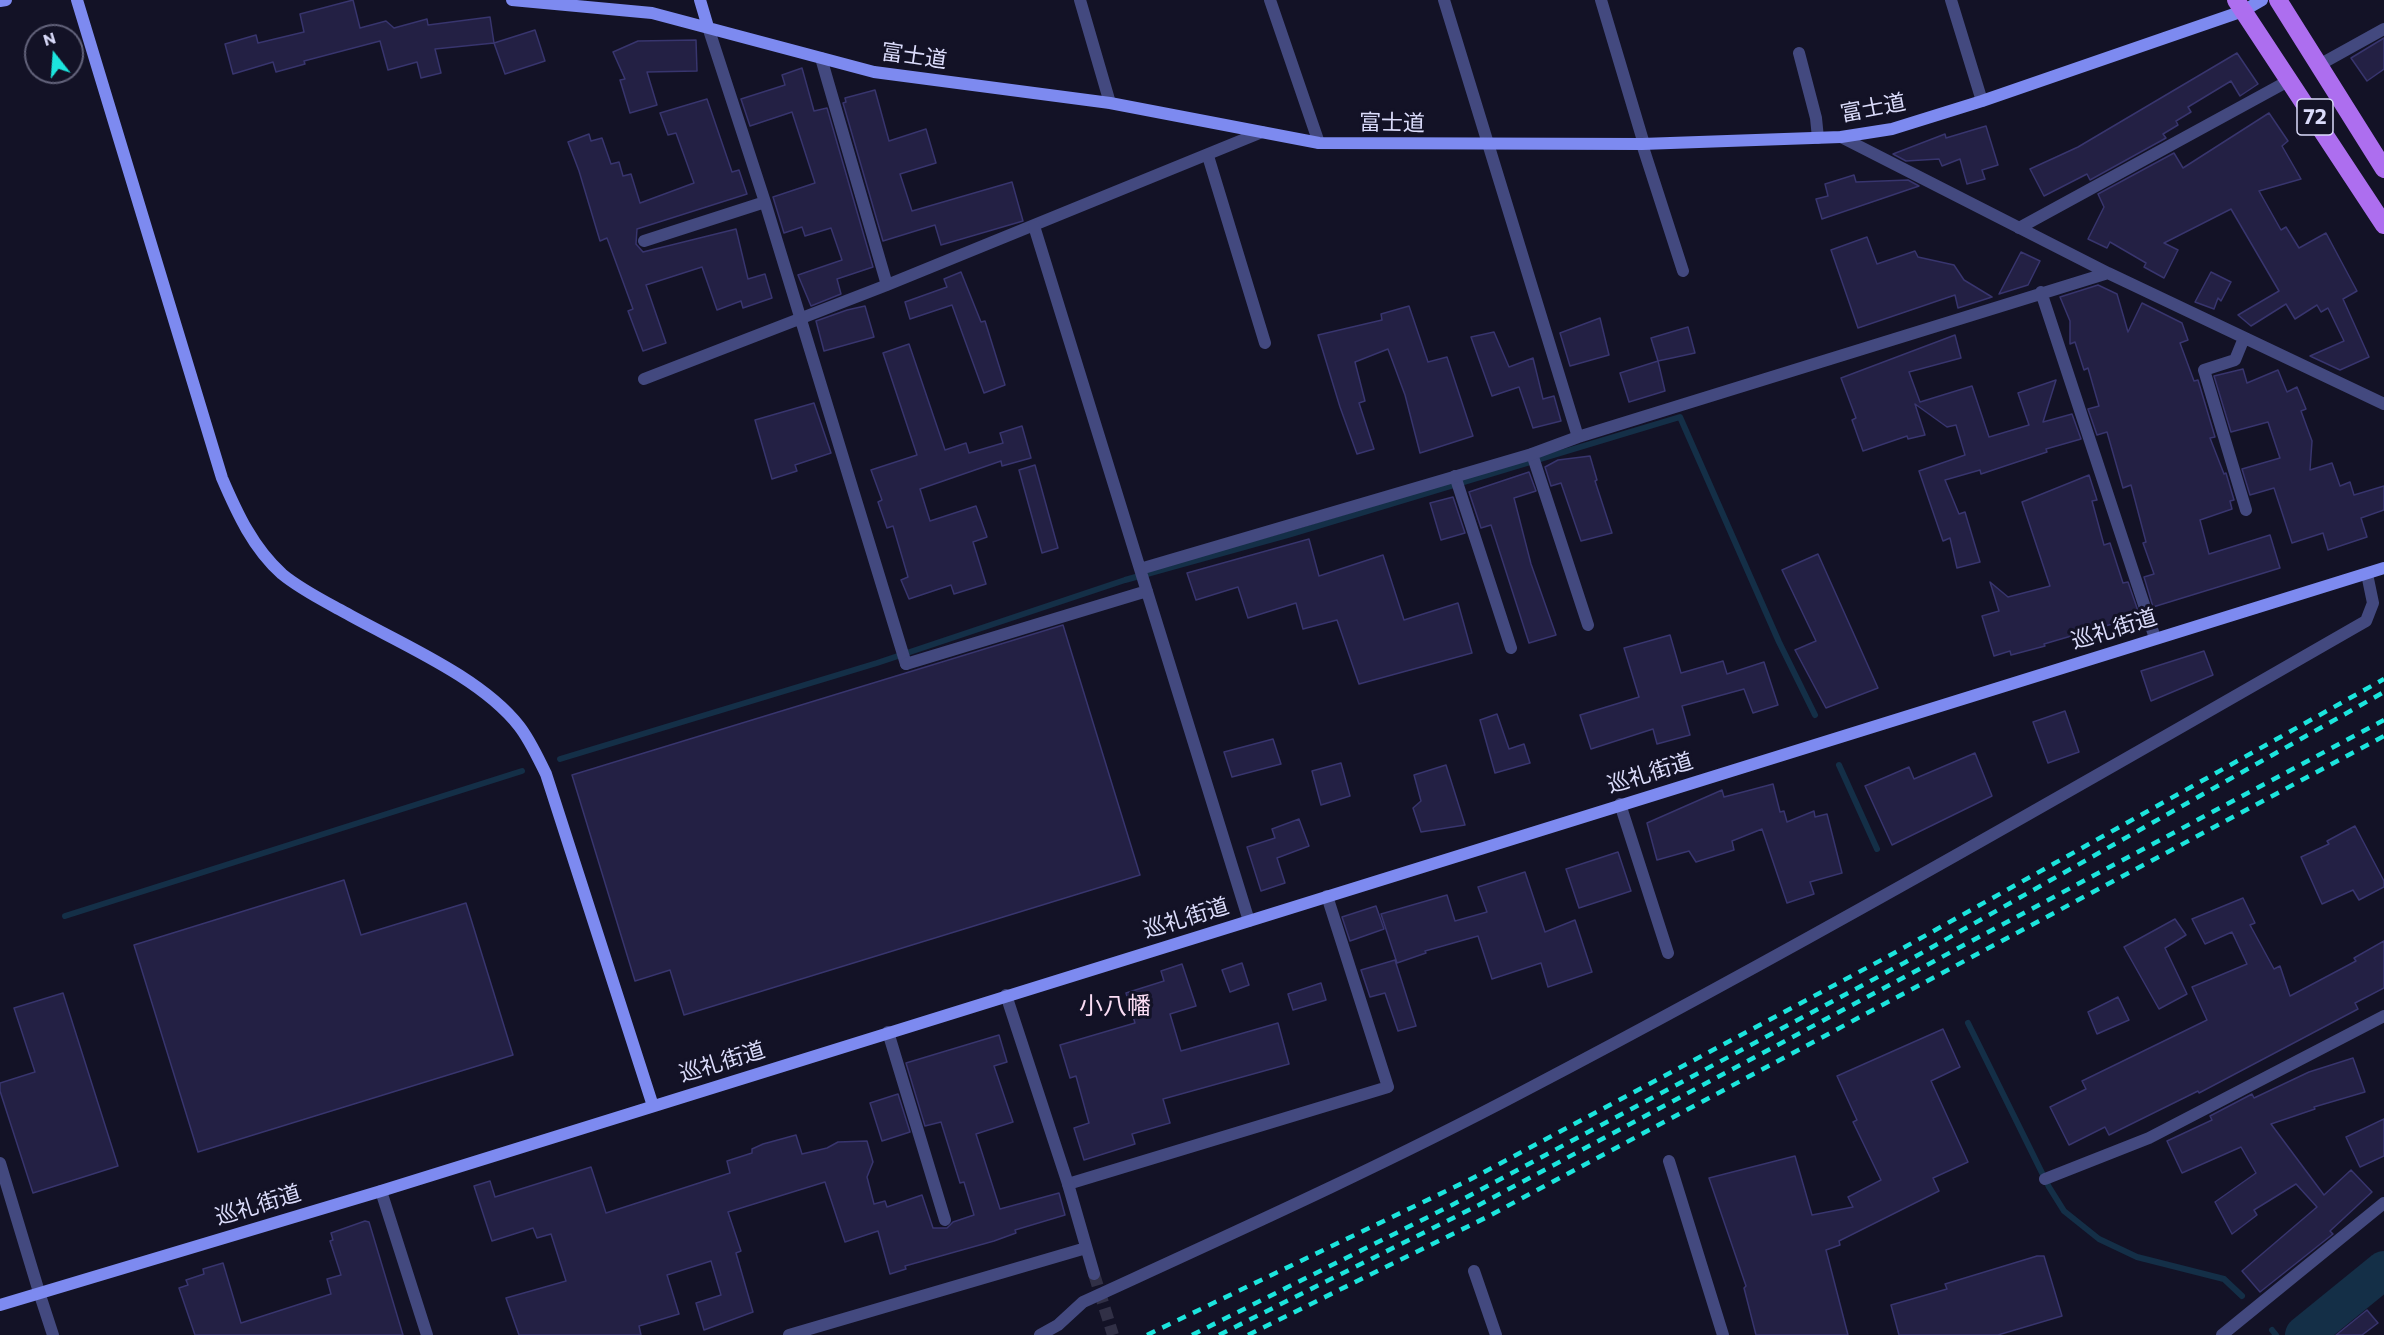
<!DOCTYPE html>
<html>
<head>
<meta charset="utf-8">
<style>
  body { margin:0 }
  #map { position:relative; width:2384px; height:1335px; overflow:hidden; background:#131226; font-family:Commissioner,sans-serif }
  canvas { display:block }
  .north { position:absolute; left:24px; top:24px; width:60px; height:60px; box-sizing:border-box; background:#131226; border:2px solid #63637b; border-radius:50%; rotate:343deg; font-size:16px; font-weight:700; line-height:24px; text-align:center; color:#dbdcfb }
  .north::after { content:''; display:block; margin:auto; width:21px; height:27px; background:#1ce5dd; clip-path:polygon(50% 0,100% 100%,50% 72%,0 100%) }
</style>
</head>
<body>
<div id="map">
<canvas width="2384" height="1335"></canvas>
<div class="north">N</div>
</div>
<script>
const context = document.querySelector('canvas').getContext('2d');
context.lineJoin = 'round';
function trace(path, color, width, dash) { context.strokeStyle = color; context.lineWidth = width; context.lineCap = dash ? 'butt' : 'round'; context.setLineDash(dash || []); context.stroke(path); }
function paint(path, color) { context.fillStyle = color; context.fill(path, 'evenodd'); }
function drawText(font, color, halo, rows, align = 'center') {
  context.font = font + ' Commissioner,"Noto Sans JP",sans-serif'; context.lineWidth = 6; context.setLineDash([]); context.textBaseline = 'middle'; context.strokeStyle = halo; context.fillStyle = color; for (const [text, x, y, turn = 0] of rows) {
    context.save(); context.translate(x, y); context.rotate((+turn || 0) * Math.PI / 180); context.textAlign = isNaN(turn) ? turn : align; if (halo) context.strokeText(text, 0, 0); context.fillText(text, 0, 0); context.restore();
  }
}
trace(new Path2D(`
  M560 759 877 663 1125 580 1291 534 1680 417 1779 642 1815 715
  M1839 765 1877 849
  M65 916 522 771
  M1968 1023 2049 1187 2064 1211 2099 1239 2137 1257 2224 1279 2242 1296
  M2272 1330 2276 1335`), '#142f47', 6);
trace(new Path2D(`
  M2304 1335 2384 1270`), '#142f47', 38);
const building = new Path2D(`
  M353 0 360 28 386 21 394 28 427 19 428 25 490 17 494 43 435 49 441 73 421 78 417 62 388 70 380 41 304 61 305 64 276 72 273 62 233 74 225 44 256 35 258 43 304 32 300 14Z
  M535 30 545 61 505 74 494 43Z
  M2384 38V69L2367 81 2351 58Z
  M696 40 697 71 647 72 657 105 630 113 620 80 625 79 613 52 638 41Z
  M2237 53 2258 84 2240 96 2231 81 2188 107 2191 112 2176 121 2178 125 2163 134 2166 138 2090 180 2087 174 2044 196 2030 169 2078 147Z
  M802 68 814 111 827 108 873 267 837 279 841 294 811 306 798 275 842 260 831 228 805 236 802 227 784 233 773 197 815 183 792 112 750 126 741 99 785 85 782 75Z
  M875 90 889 141 926 129 936 163 900 174 912 211 1012 182 1023 221 941 245 935 225 883 241 843 103 846 102 845 98Z
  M707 99 732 172 739 170 747 194 637 229 636 244 643 252 736 229 748 279 765 274 772 298 743 308 741 301 717 310 702 267 646 285 666 343 643 351 628 311 633 309 607 238 600 241 579 171 568 142 589 134 591 141 602 138 611 164 619 162 623 176 631 174 640 203 694 183 676 133 668 135 660 113Z
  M2269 113 2288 141 2282 146 2301 179 2259 191 2281 230 2286 227 2299 248 2326 233 2357 291 2343 299 2369 357 2340 370 2310 356 2344 341 2328 308 2321 312 2317 305 2295 319 2286 304 2251 326 2238 315 2279 291 2231 209 2164 243 2178 250 2164 278 2144 267 2146 263 2110 242 2107 248 2088 239 2104 207 2098 194 2174 153 2183 168Z
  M1986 126 1998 165 1982 170 1985 179 1967 184 1960 159 1942 166 1939 159 1906 161 1893 154 1945 134 1946 138Z
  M1854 175 1856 182 1908 180 1919 186 1822 219 1816 199 1828 196 1825 184Z
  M1867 237 1877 264 1915 251 1918 257 1954 265 1964 280 1992 297 1958 308 1955 295 1858 328 1831 250Z
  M2021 252 2040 261 2028 285 1999 294Z
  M961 272 981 322 985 321 1005 385 984 393 952 305 910 319 905 302 947 287 944 279Z
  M2211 272 2231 282 2221 301 2218 298 2214 309 2195 302Z
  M2098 285 2117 294 2128 332 2142 303 2182 323 2188 340 2180 343 2194 381 2198 380 2215 437 2210 438 2224 474 2226 473 2234 500 2230 501 2232 509 2200 520 2209 554 2270 535 2280 568 2153 607 2144 577 2154 574 2143 543 2146 542 2131 485 2123 488 2107 432 2097 435 2088 409 2099 406 2088 368 2084 370 2075 342 2070 344V321L2060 297Z
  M865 306 874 337 824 351 816 321 847 310Z
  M1409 306 1428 362 1447 357 1473 436 1420 453 1405 395 1388 349 1355 362 1365 401 1359 403 1374 449 1357 454 1340 407 1318 335 1382 320 1381 314Z
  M1600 318 1609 355 1570 366 1560 333Z
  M1688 327 1695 353 1658 361 1651 338Z
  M1494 332 1509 367 1533 358 1543 399 1554 396 1561 421 1533 428 1519 387 1492 396 1471 337Z
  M1955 335 1961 358 1909 372 1920 402 1972 386 1989 437 2029 425 2018 393 2056 380 2043 422 2072 414 2081 439 2046 449 2047 452 1981 474 1980 470 1945 480 1959 514 1965 512 1980 562 1957 568 1950 538 1943 541 1919 471 1965 455 1956 425 1947 427 1915 404 1925 435 1908 439 1907 436 1863 451 1852 420 1856 418 1841 378Z
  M909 344 945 450 966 443 969 453 1003 443 1000 433 1022 426 1031 458 1002 466 1001 461 920 489 930 521 976 506 987 537 973 542 986 584 954 594 951 585 909 599 901 580 908 577 893 526 887 528 878 502 882 500 871 470 917 455 883 353Z
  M1658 361 1665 391 1629 402 1620 373Z
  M2243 369 2247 383 2278 370 2287 392 2297 387 2306 409 2301 411 2312 441 2310 470 2332 463 2340 486 2350 482 2354 495 2384 486V510L2361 518 2367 537 2328 550 2323 533 2292 543 2274 488 2250 495 2242 469 2280 458 2268 422 2231 432 2214 376Z
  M814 403 831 453 795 465 797 471 772 479 755 420Z
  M1590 456 1597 480 1595 481 1612 533 1581 541 1561 483 1551 486 1545 467 1558 460Z
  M1035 465 1058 548 1042 553 1019 470Z
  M1529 472 1536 491 1514 498 1531 564 1556 635 1529 643 1491 525 1481 528 1469 492Z
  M2089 475 2097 500 2092 501 2104 545 2110 543 2123 583 2128 582 2138 611 2134 612 2136 617 2044 644 2045 646 2011 655 2010 651 1994 656 1982 616 1999 611 1990 582 2008 597 2050 586 2022 502Z
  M1453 497 1465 533 1441 540 1430 503Z
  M1309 539 1319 576 1383 555 1404 620 1458 603 1472 653 1359 684 1337 620 1303 629 1296 603 1248 618 1238 587 1196 600 1187 573Z
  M1818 554 1878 688 1826 708 1795 650 1816 641 1782 570Z
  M1063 625 1140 875 684 1015 670 970 635 981 572 775Z
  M1670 635 1681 673 1723 661 1727 674 1764 662 1778 705 1753 713 1744 689 1682 706 1690 735 1657 744 1653 729 1591 749 1580 715 1639 697 1624 648Z
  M2204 651 2213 675 2151 701 2141 671Z
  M2065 711 2079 752 2048 763 2033 722Z
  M1497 714 1509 749 1524 744 1530 763 1495 773 1480 720Z
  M1273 739 1281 764 1232 777 1224 752Z
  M1975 753 1992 796 1892 845 1865 786 1909 767 1914 779Z
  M1341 763 1350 796 1321 805 1312 771Z
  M1446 765 1465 825 1421 832 1413 808 1421 801 1414 775Z
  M1773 784 1780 812 1784 811 1787 822 1814 811 1815 817 1827 814 1842 873 1810 882 1814 894 1787 903 1762 829 1732 841 1734 850 1696 862 1689 851 1657 860 1647 823 1722 790 1724 797Z
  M1299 819 1309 846 1277 858 1285 883 1261 891 1247 847 1275 838 1272 829Z
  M2355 826 2384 881V887L2359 900 2353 890 2322 904 2301 857 2329 844 2327 841Z
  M1618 852 1631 891 1579 908 1566 869Z
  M1525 872 1545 932 1575 920 1592 972 1548 987 1541 963 1492 979 1478 936 1425 951 1426 953 1397 963 1381 914 1447 895 1455 921 1487 912 1478 887Z
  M344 880 361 935 466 903 513 1055 198 1152 134 945Z
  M2243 898 2255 923 2250 925 2274 969 2280 966 2290 996 2356 961 2354 958 2384 941V988L2355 1003 2358 1009 2199 1093 2198 1091 2109 1135 2105 1127 2069 1145 2050 1107 2086 1089 2082 1081 2207 1020 2192 987 2247 964 2232 932 2205 944 2192 919Z
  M1376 906 1384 929 1350 941 1342 917Z
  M2175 919 2186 935 2165 948 2187 994 2159 1009 2124 947Z
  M1395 960 1416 1026 1398 1031 1385 993 1370 997 1361 970Z
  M1242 963 1249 985 1230 992 1222 970Z
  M1182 964 1196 1006 1170 1014 1181 1051 1278 1023 1289 1064 1163 1099 1170 1123 1132 1134 1135 1144 1084 1160 1074 1128 1089 1123 1076 1076 1070 1078 1060 1045 1135 1023 1126 993 1164 981 1161 971Z
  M1321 983 1326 1000 1293 1010 1288 994Z
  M63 993 118 1166 33 1193 0 1091V1083L35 1072 14 1008Z
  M2118 997 2129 1020 2097 1034 2088 1012Z
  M1943 1029 1960 1067 1931 1081 1968 1162 1933 1178 1939 1191 1839 1241 1840 1245 1826 1250 1848 1335H1756L1744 1288 1746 1286 1709 1178 1795 1156 1812 1215 1853 1207 1848 1197 1881 1180 1853 1122 1857 1120 1837 1076Z
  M999 1035 1007 1062 994 1066 1013 1122 976 1134 1000 1209 1059 1193 1065 1215 1015 1230 1016 1233 994 1241 905 1266 906 1269 890 1274 878 1231 845 1242 825 1182 728 1212 741 1251 736 1253 753 1312 704 1330 696 1303 721 1295 711 1261 667 1275 679 1314 639 1326 641 1335H519L506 1298 566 1281 551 1234 537 1238 533 1228 492 1241 474 1186 490 1181 495 1197 591 1167 606 1213 730 1173 727 1161 752 1153V1149L763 1144 796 1135 802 1154 827 1148 838 1142 867 1141 873 1162 867 1177 874 1204 885 1201 887 1207 922 1195 933 1228H947L953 1222 974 1215 964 1182 960 1183 941 1122 925 1126 906 1063Z
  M2353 1058 2365 1092 2314 1107 2315 1109 2271 1124 2324 1195 2351 1170 2372 1192 2330 1231 2333 1234 2260 1292 2242 1271 2317 1207 2296 1184 2254 1210 2257 1215 2232 1234 2215 1202 2256 1173 2241 1147 2182 1173 2167 1141 2212 1120 2210 1116 2252 1094 2254 1098 2309 1072Z
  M898 1094 910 1132 882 1141 870 1103Z
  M2384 1119V1156L2360 1167 2346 1137Z
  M365 1221 369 1222 403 1335H195L179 1288 188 1285 186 1280 204 1274 203 1269 223 1263 241 1323 331 1294 327 1279 341 1275 330 1241 333 1240 331 1233Z
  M2037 1256H2044L2062 1316 1998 1335H1899L1891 1305 1947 1289 1945 1284Z
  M2367 1310 2378 1323 2362 1335H2336Z`);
paint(building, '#232044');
trace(building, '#38356e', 1.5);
trace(new Path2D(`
  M1094 1274 1113 1335`), '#313046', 12, [12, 6]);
trace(new Path2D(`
  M1270 0 1319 143
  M1601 0 1644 144
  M708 27 765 202 906 664
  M1799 53 1816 118 1818 138
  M821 58 887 285
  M1642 144 1683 271
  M1208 156 1265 343
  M644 241 765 202
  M644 379 887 285 1262 132
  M1532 454 1588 625
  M1455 476 1511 648
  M1620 804 1668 953
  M888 1032 945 1220
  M1068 1184 1388 1087 1327 896
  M381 1191 427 1335
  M39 1292 53 1335
  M1040 1335 1058 1325 1083 1302C1231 1234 1380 1167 1524 1091 1809 942 2087 781 2366 621L2373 603 2367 574`), '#43497f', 12);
trace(new Path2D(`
  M1080 0 1110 103
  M1444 0 1578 437 2108 273 2384 404
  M1951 0 1982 101
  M2319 65 2384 29
  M1841 137 2108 273
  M1034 226 1140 569 1532 454 1578 437
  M2019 228 2290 80
  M2041 292 2155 638
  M2244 338 2235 360 2204 370 2246 510
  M1140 569 1249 921
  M906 664 1147 591
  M1006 995 1068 1184 1094 1274
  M1669 1161 1723 1335
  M0 1163 39 1292
  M2045 1179 2149 1138 2384 1016
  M1474 1271 1496 1335
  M789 1335 1086 1248
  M2222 1335 2384 1203`), '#43497f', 12);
trace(new Path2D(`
  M77 0 222 478C237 513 253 548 282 574 300 589 324 601 344 612 399 643 481 677 519 726 530 740 538 758 546 774L653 1106
  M512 0 652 13 874 72 1110 103 1319 143 1642 144 1841 137 1892 129 1982 101 2243 11 2262 0
  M700 0 708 27
  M0 1 6 0
  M0 1305 381 1191 2384 568`), '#7d8af0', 12);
trace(new Path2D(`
  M2236 0 2384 225
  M2278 0 2384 169`), '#ad6eef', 18);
trace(new Path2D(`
  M1147 1335 1471 1179 1887 957 2384 679
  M1192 1335 1452 1205 1904 963 2384 692
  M1219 1335 1479 1205 2384 720
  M1248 1335 1487 1217 2384 736`), '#1ce5dd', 4.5, [9, 8]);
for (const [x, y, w] of [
  [2315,117,36]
]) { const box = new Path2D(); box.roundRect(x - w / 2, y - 18, w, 36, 4.5); context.fillStyle = '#131226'; context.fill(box); trace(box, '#dbdcfb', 1.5); }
drawText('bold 21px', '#dbdcfb', null, [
  ["72",2315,117]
]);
drawText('22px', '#dbdcfb', '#131226', [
  ["富士道",914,56,8],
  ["富士道",1873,108,-11],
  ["富士道",1392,123,1],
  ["巡礼街道",2114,629,-17],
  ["巡礼街道",1650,773,-17],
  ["巡礼街道",1186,918,-17],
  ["巡礼街道",722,1062,-17],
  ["巡礼街道",258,1205,-17]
]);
drawText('24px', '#fbddf4', '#131226', [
  ["小八幡",1115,1006]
]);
</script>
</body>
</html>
